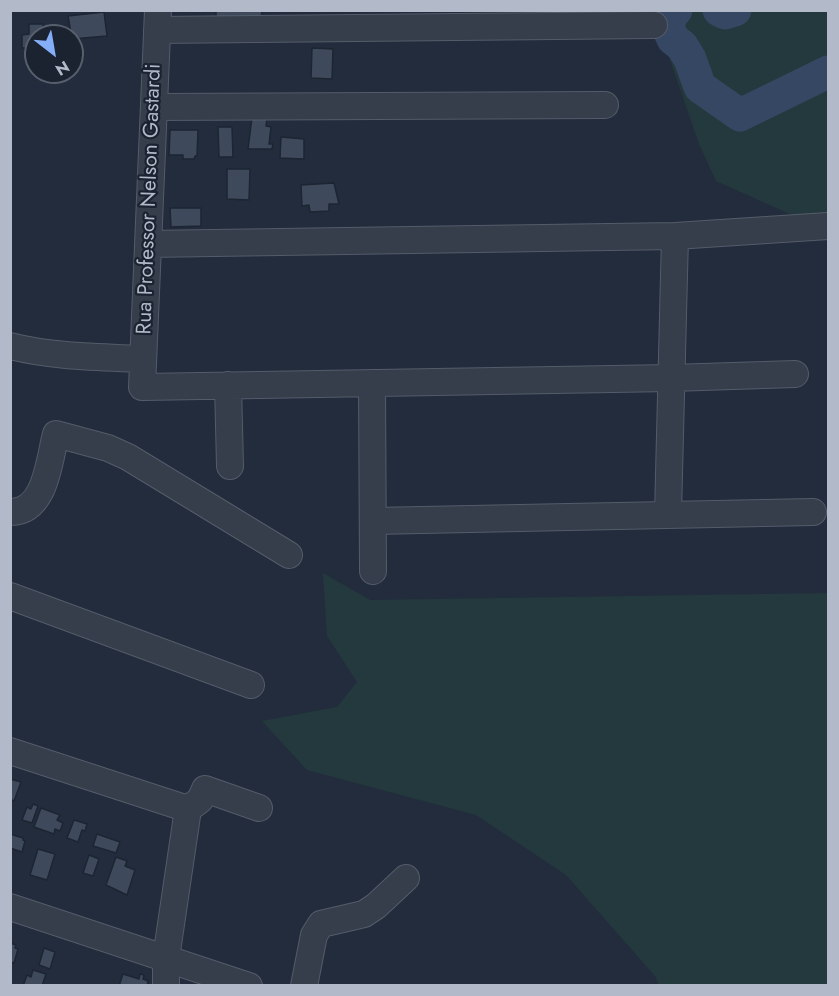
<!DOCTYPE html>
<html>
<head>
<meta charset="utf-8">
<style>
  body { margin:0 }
  #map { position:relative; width:839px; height:996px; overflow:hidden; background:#222c3c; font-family:Jost,sans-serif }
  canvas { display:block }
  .frame { position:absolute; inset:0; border:12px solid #b2b9c8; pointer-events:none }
  .north { position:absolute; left:24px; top:24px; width:60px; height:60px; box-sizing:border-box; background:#1b2331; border:2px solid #575f6d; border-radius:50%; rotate:149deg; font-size:16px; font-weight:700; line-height:24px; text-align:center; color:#b2b9c8 }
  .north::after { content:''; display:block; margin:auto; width:21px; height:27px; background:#85aef9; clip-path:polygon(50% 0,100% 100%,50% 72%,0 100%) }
</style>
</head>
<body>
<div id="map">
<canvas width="839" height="996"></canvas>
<div class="frame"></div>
<div class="north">N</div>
</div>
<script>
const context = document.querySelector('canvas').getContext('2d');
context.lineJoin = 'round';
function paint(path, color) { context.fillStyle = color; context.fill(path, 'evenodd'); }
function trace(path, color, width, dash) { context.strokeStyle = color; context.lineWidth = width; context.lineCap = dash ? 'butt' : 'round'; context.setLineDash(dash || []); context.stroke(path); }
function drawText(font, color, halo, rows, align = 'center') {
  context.font = font + ' Jost,sans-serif'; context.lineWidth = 4.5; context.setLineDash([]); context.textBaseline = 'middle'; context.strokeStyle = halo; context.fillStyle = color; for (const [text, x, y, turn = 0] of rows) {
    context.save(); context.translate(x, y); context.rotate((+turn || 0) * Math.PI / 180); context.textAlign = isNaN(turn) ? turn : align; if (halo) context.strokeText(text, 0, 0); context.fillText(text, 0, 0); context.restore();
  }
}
paint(new Path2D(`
  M660 11H828V231L716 181 699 144 659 28Z
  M323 573 370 600 828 593V985H659L655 976 566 875 476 815 307 770 262 721 337 707 357 682 327 636Z`), '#24393d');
trace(new Path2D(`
  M676 10 671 16 668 28 673 39 682 46 690 59 700 87 740 115 828 72
  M719 10 725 13 735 10`), '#364763', 33);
const building = new Path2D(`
  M216 10H262L261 22 216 20Z
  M104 12 107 36 72 39 68 16Z
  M29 24H43L44 36H36V48H22V35L29 34Z
  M312 48 333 49 332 79 311 78Z
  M252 117 267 118 266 126 271 127 269 144H273L272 149H248Z
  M218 127H232L233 157H219Z
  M170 130H198L197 156H195L194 159H183V155H169Z
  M281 137 304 139V159L280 158Z
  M227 169H250L249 200 227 199Z
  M334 183 339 204H329V211L310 212 309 205 302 206 301 185Z
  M170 208H201V226L171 227Z
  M10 779 21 782 14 801 10 799Z
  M33 804 38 806 32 823 22 820 27 807 31 809Z
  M41 808 60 815 57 820 63 823 60 831 55 829 54 834 34 827Z
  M74 820 87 824 85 831 82 830 78 842 67 838Z
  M10 834 23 838V840L25 841 22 852 10 848Z
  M97 834 120 842 116 853 93 846Z
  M38 849 55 854 47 880 30 875Z
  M89 855 99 859 93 876 83 873Z
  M116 857 127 861 125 866 135 870 127 895 106 885Z
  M10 943 16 945 15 948 18 949 14 963 10 962Z
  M44 948 55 952 50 969 39 965Z
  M33 970 46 974 42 986H23L27 975 31 977Z
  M123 974 139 979 140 974 144 975 143 979 148 981 147 986H119Z`);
paint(building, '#3e4a5b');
trace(building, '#1d2533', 1.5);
const minor = new Path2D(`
  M158 10 142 387 671 378 795 374
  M157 30 654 25
  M154 107 605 105
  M148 244 675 236 828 226
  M10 346C54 357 99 357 143 359
  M372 383 373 571
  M228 385 230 466
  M10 512C46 513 49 460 56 434L108 448 128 457 289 555
  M668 514 675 236
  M373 521 813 512
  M10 596 251 685
  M10 751 188 809
  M188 809 200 800 205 789 259 808
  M10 907 249 986
  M166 986V958L188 809
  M304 986 314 935 321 924 364 914 376 906 406 878`);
trace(minor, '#545c6a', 28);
trace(minor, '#363e4c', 26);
drawText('21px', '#b2b9c8', '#1b2331', [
  ["Rua Professor Nelson Gastardi",150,199,-88]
]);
</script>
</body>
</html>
